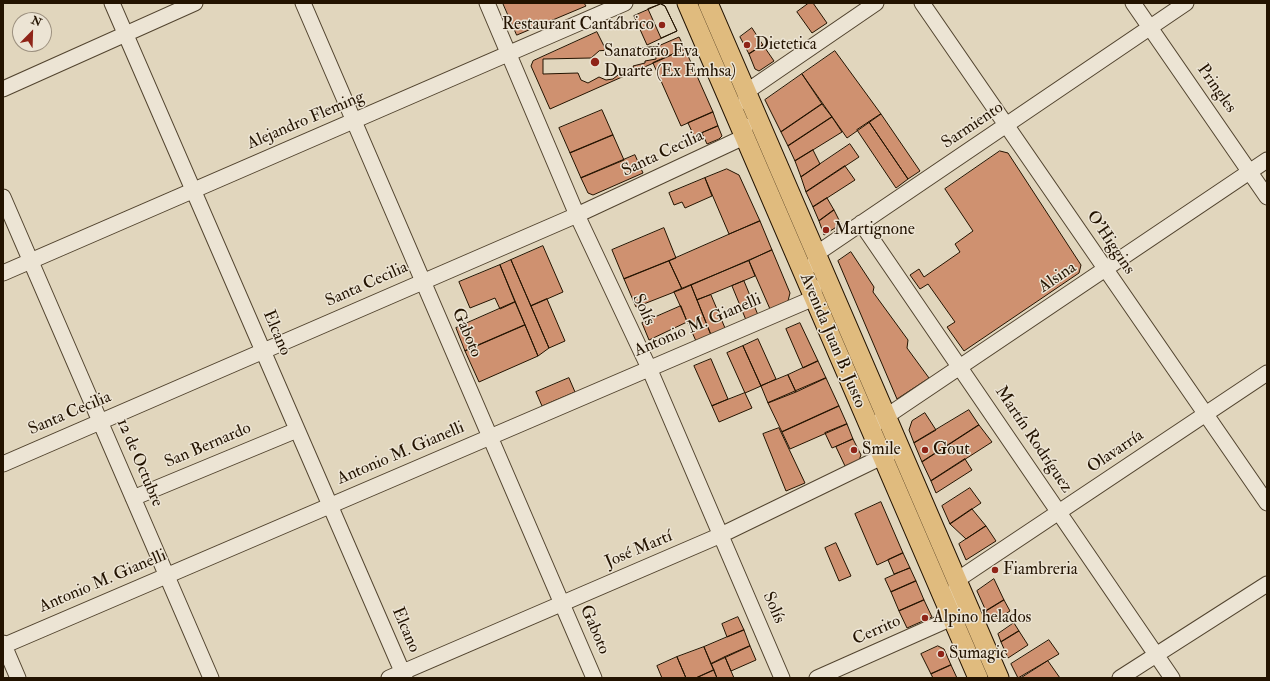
<!DOCTYPE html>
<html>
<head>
<meta charset="utf-8">
<style>
  body { margin:0 }
  #map { position:relative; width:1270px; height:681px; overflow:hidden; background:#e1d6bd; font-family:"IM FELL Double Pica",serif }
  canvas { display:block }
  .frame { position:absolute; inset:0; border:4px solid #231300; pointer-events:none }
  .north { position:absolute; left:12px; top:12px; width:40px; height:40px; box-sizing:border-box; background:#ece4d4; border:1px solid #9c907f; border-radius:50%; rotate:23deg; font-size:11px; font-weight:700; line-height:16px; text-align:center; color:#231300 }
  .north::after { content:''; display:block; margin:auto; width:14px; height:18px; background:#8f2418; clip-path:polygon(50% 0,100% 100%,50% 72%,0 100%) }
</style>
</head>
<body>
<div id="map">
<canvas width="1270" height="681"></canvas>
<div class="frame"></div>
<div class="north">N</div>
</div>
<script>
const context = document.querySelector('canvas').getContext('2d');
context.lineJoin = 'round';
function paint(path, color) { context.fillStyle = color; context.fill(path, 'evenodd'); }
function trace(path, color, width, dash) { context.strokeStyle = color; context.lineWidth = width; context.lineCap = dash ? 'butt' : 'round'; context.setLineDash(dash || []); context.stroke(path); }
function drawText(font, color, halo, rows, align = 'center') {
  context.font = font + ' "IM FELL Double Pica",serif'; context.lineWidth = 3; context.setLineDash([]); context.textBaseline = 'middle'; context.strokeStyle = halo; context.fillStyle = color; for (const [text, x, y, turn = 0] of rows) {
    context.save(); context.translate(x, y); context.rotate((+turn || 0) * Math.PI / 180); context.textAlign = isNaN(turn) ? turn : align; if (halo) context.strokeText(text, 0, 0); context.fillText(text, 0, 0); context.restore();
  }
}
const building = new Path2D(`
  M503 3H584L586 6 517 35Z
  M809 3H813L827 23 812 33 797 12Z
  M661 4 665 6 677 31 647 45 634 16Z
  M661 4 665 6 677 31 661 38 648 9Z
  M752 28 763 45 749 54 740 37Z
  M597 32 606 50 656 47 679 37 685 49 550 109 531 66 533 61Z
  M763 45 774 61 759 71 755 69 749 54Z
  M656 47V59L645 61V63L633 66 634 68 623 71 613 79 606 80 599 77 588 83 581 80 578 73 543 74V59L591 58 599 51Z
  M685 49 713 112 681 126 653 63Z
  M835 51 881 114 847 138 802 74Z
  M802 74 822 104 781 132 765 100Z
  M822 104 832 117 788 146 781 132Z
  M602 110 613 135 570 153 559 128Z
  M713 112 718 126 694 136 688 123Z
  M881 114 920 171 908 179 869 122Z
  M832 117 842 132 795 161 788 146Z
  M869 122 908 179 896 188 857 130Z
  M718 126 722 136 719 139 707 144 702 133Z
  M613 135 624 160 581 178 570 153Z
  M850 144 859 157 806 192 801 177Z
  M813 150 820 164 801 177 795 161Z
  M1000 151 1008 153 1081 265 1079 273 964 351 947 327 955 322 928 284 920 289 910 275 919 269 924 277 960 252 955 244 973 231 945 189Z
  M635 155 643 173 593 195 588 193 581 178Z
  M845 166 855 180 813 207 806 192Z
  M727 169 739 175 760 221 729 234 705 178Z
  M705 178 712 196 685 208 682 202 674 205 669 193Z
  M827 198 834 210 819 221 813 207Z
  M834 210 841 224 824 235 819 221Z
  M760 221 772 250 682 289 669 261Z
  M664 228 676 258 624 279 612 250Z
  M543 246 563 292 531 306 511 260Z
  M772 250 790 293 788 301 770 309 749 261Z
  M851 252 874 287 873 292 908 340 907 348 929 378 897 399 838 261Z
  M511 260 549 348 538 356 500 265Z
  M669 261 682 289 636 307 624 279Z
  M749 261 755 276 697 300 691 285Z
  M500 265 515 302 500 309 495 298 470 308 459 282Z
  M744 281 758 315 746 320 732 286Z
  M691 285 711 335 696 341 674 292Z
  M711 295 725 328 711 335 697 300Z
  M547 299 565 341 549 348 531 306Z
  M515 302 525 325 465 351 456 328Z
  M681 306 687 322 649 340 642 323Z
  M800 323 818 361 803 368 786 329Z
  M525 325 538 356 479 382 465 351Z
  M758 339 776 379 761 386 743 346Z
  M743 346 761 386 745 393 727 353Z
  M711 359 728 399 712 406 694 366Z
  M818 361 826 378 796 392 788 375Z
  M788 375 796 392 768 403 761 386Z
  M569 378 575 392 542 406 536 392Z
  M826 378 839 406 782 432 768 403Z
  M745 393 752 408 719 422 712 406Z
  M839 406 847 424 790 449 782 432Z
  M969 410 979 425 922 462 914 443Z
  M925 413 936 430 914 443 909 430 912 421Z
  M847 424 853 439 832 448 825 433Z
  M979 425 992 442 931 481 922 462Z
  M779 428 805 483 786 491 763 434Z
  M853 439 861 455 859 460 845 466 836 447Z
  M965 459 972 470 936 493 931 481Z
  M970 488 981 503 950 524 942 506Z
  M881 502 903 553 877 565 855 514Z
  M972 509 986 526 966 539 950 524Z
  M986 526 996 541 966 560 959 544Z
  M836 543 851 576 839 581 825 548Z
  M903 553 910 568 894 574 888 560Z
  M910 568 916 581 891 592 885 579Z
  M994 579 1004 600 986 611 977 591Z
  M916 581 924 600 899 611 891 592Z
  M924 600 932 617 907 628 899 611Z
  M1004 600 1010 611 992 622 986 611Z
  M738 617 744 630 727 637 722 624Z
  M1014 623 1019 631 1001 642 998 634Z
  M744 630 750 646 711 664 704 647Z
  M1019 631 1028 645 1008 658 1001 642Z
  M1049 640 1059 654 1018 678 1011 664Z
  M750 646 756 660 731 671 725 657Z
  M938 646 944 649 951 665 931 674 921 654Z
  M704 647 714 670 696 678H686L677 657Z
  M677 657 686 678H662L657 666Z
  M725 657 734 678H717L711 664Z
  M1048 661 1060 678H1021Z
  M951 665 957 678H933L931 674Z
  M714 670 717 678H696Z`);
paint(building, '#cf9170');
trace(building, '#231300', 1);
const minor = new Path2D(`
  M112 3 405 678
  M303 3 594 678
  M487 3 577 215 649 368 782 678
  M922 3 1267 503
  M1133 3 1267 197
  M3 89 195 3
  M746 102V92L876 3
  M3 197 211 678
  M861 223 1172 678
  M815 265 816 254 1186 3
  M3 273 625 3
  M878 422 1267 160
  M3 464 577 215 744 137 745 126
  M133 498 297 430
  M3 643 18 678
  M3 646 814 298V287
  M389 678 721 535 892 452
  M817 678 952 618 957 580 1267 373
  M1120 678 1267 584`);
const major = new Path2D(`
  M687 3 978 678
  M708 3 999 678`);
trace(minor, '#52442f', 17);
trace(major, '#231300', 21);
trace(minor, '#ece4d4', 15);
trace(major, '#e0bb7e', 19);
for (const [x, y, r, color] of [
  [662,25,4,"#8f2418"],
  [747,45,4,"#8f2418"],
  [595,62,5,"#8f2418"],
  [826,230,4,"#8f2418"],
  [854,450,4,"#8f2418"],
  [925,450,4,"#8f2418"],
  [995,570,4,"#8f2418"],
  [925,618,4,"#8f2418"],
  [941,654,4,"#8f2418"]
]) { const dot = new Path2D(); dot.arc(x, y, r, 0, 2 * Math.PI); context.fillStyle = color; context.fill(dot); trace(dot, '#ece4d4', 1.5); }
drawText('17px', '#231300', '#ece4d4', [
  ["Restaurant Cantábrico",654,25,"right"],
  ["Dietetica",755,45],
  ["Sanatorio Eva",604,52],
  ["Duarte (Ex Emhsa)",604,72],
  ["Martignone",834,230],
  ["Smile",862,450],
  ["Gout",933,450],
  ["Fiambreria",1003,570],
  ["Alpino helados",933,618],
  ["Sumagic",949,654]
], 'left');
drawText('17px', '#231300', '#ece4d4', [
  ["Pringles",1216,89,55],
  ["Alejandro Fleming",306,121,-23],
  ["Sarmiento",973,126,-34],
  ["Santa Cecilia",663,154,-25],
  ["O'Higgins",1110,243,56],
  ["Alsina",1058,278,-34],
  ["Santa Cecilia",367,285,-24],
  ["Solís",643,310,65],
  ["Antonio M. Gianelli",698,326,-23],
  ["Elcano",276,333,67],
  ["Gaboto",466,333,67],
  ["Avenida Juan B. Justo",832,341,67],
  ["Santa Cecilia",70,414,-23],
  ["Martín Rodríguez",1033,440,56],
  ["San Bernardo",208,446,-23],
  ["Olavarría",1116,452,-34],
  ["Antonio M. Gianelli",401,454,-23],
  ["12 de Octubre",139,463,67],
  ["José Martí",639,550,-23],
  ["Antonio M. Gianelli",103,582,-23],
  ["Solís",773,608,67],
  ["Elcano",405,630,67],
  ["Gaboto",594,630,67],
  ["Cerrito",877,631,-24]
]);
</script>
</body>
</html>
